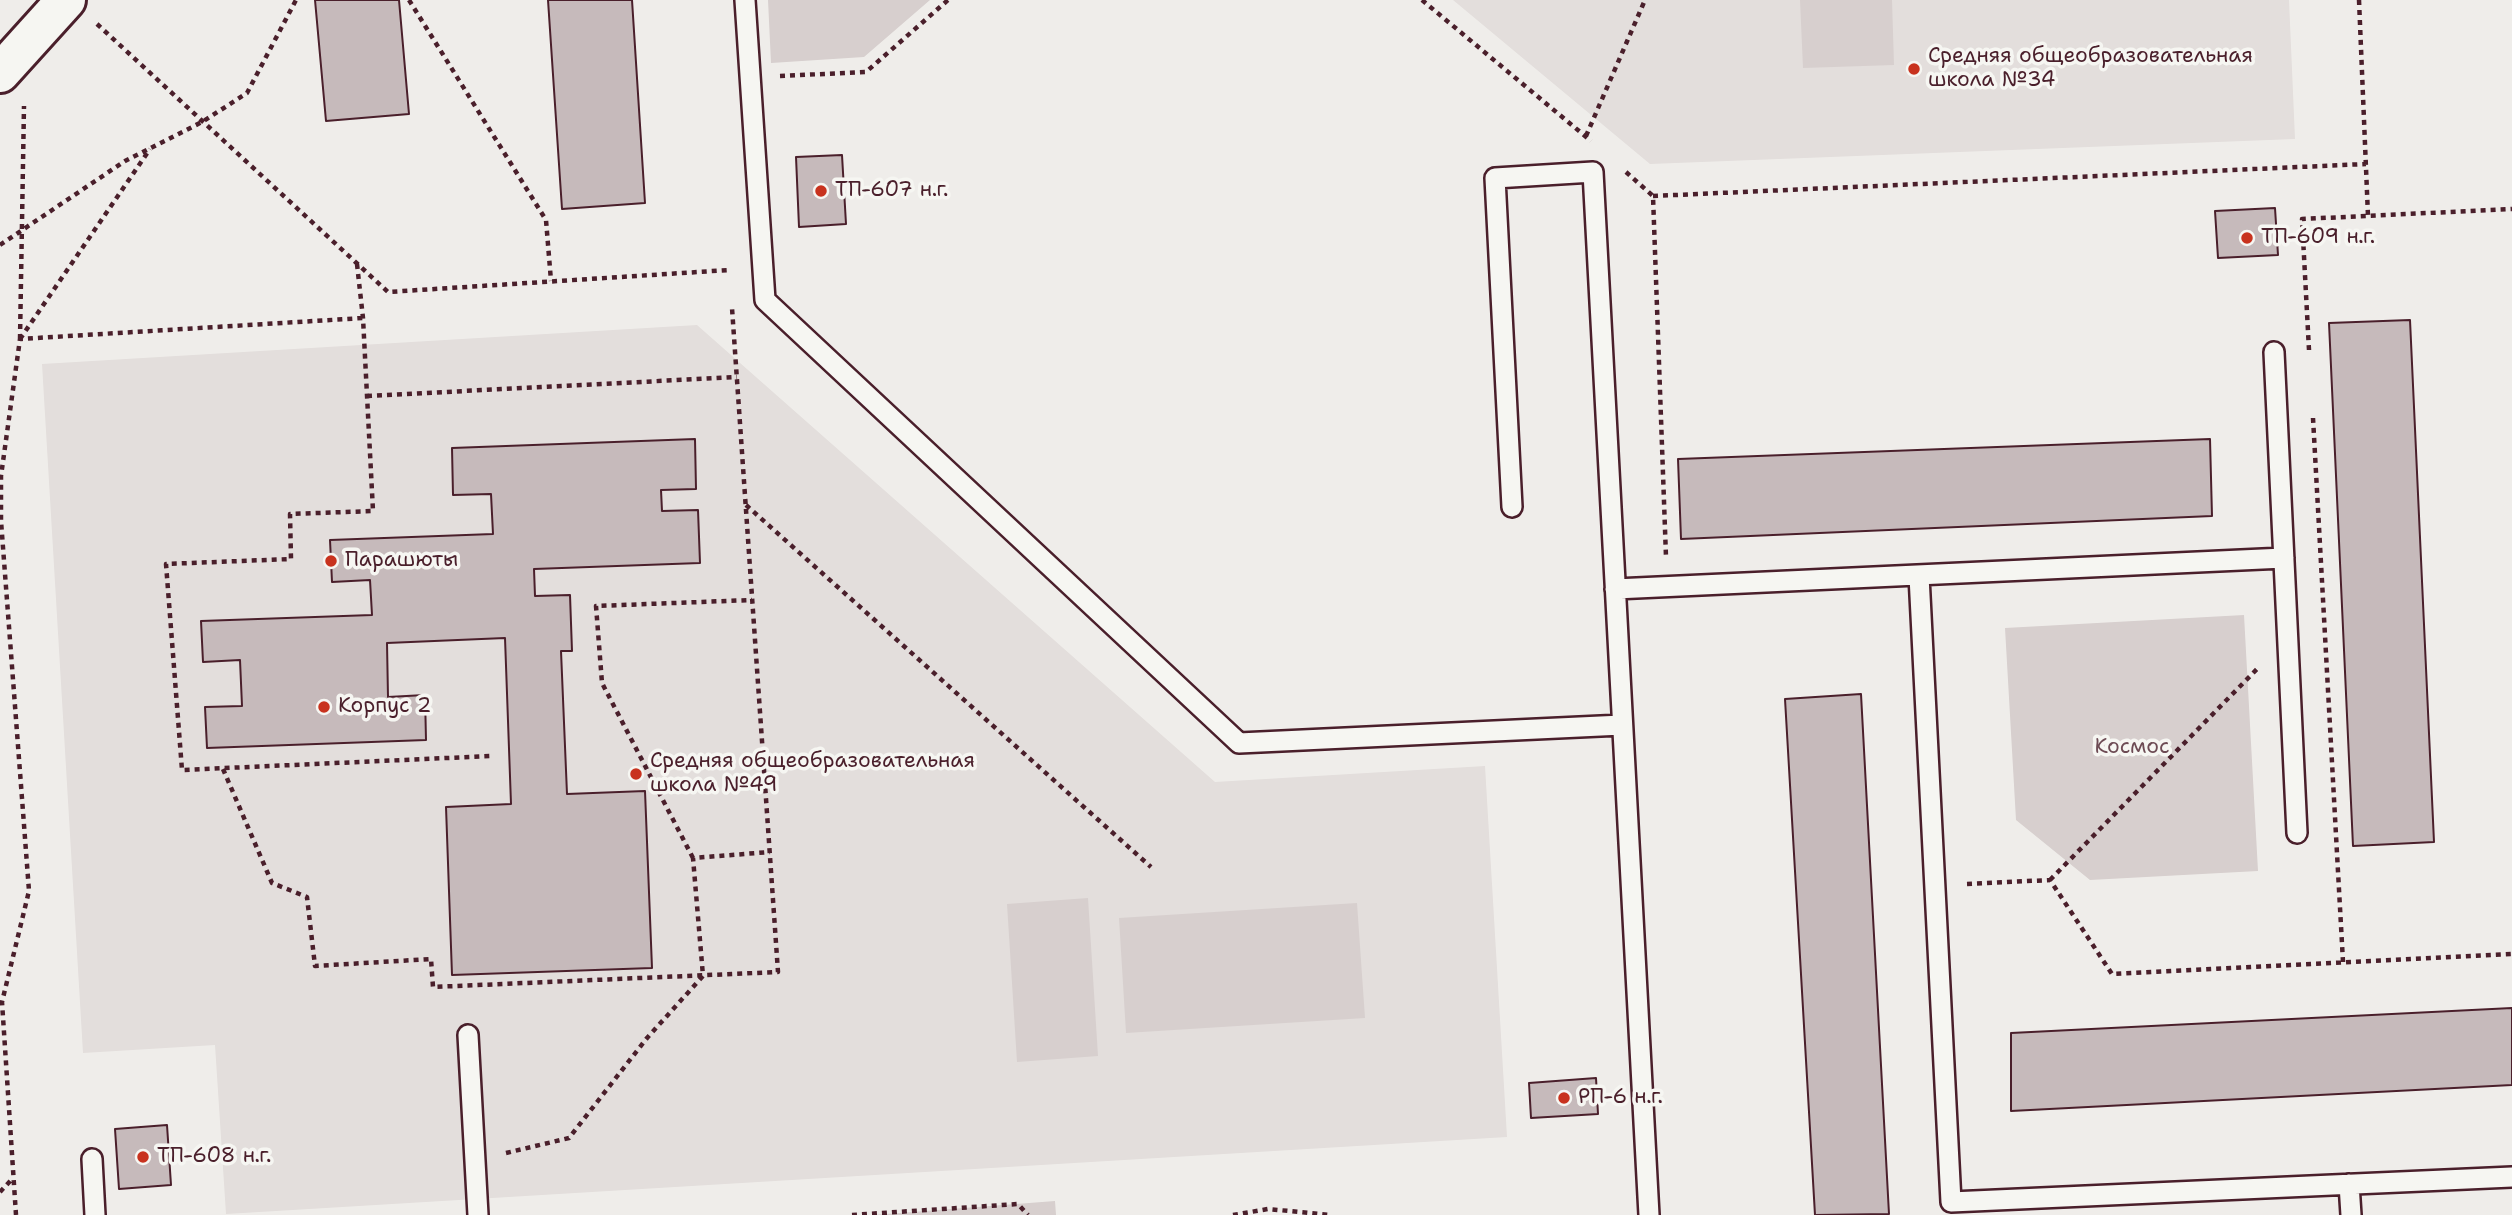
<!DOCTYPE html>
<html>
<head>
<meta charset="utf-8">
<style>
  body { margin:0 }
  canvas { display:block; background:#efedea }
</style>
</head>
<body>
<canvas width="2512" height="1215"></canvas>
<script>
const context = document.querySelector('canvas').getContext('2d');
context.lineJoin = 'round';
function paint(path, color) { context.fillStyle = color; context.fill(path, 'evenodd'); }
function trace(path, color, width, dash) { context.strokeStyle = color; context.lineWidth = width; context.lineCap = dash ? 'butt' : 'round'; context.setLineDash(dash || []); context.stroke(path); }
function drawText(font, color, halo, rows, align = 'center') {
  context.font = font + ' "Shantell Sans",sans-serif'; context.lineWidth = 7; context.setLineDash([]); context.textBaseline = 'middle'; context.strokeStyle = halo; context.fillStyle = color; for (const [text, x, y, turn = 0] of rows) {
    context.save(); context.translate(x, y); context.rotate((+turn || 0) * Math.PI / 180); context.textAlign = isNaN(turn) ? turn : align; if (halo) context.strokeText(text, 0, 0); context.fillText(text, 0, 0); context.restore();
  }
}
paint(new Path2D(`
  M1453 0H2289L2295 139 1650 164Z
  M697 325 1215 782 1485 766 1507 1137 226 1214 215 1045 83 1053 42 364Z`), '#e3dedc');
paint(new Path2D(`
  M768 0H930L864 57 771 63Z
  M1800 0H1892L1894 65 1803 68Z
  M2244 615 2258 871 2090 880 2016 820 2005 628Z
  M1088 898 1098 1056 1017 1062 1007 904Z
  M1357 903 1365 1018 1126 1033 1119 918Z
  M1055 1201 1056 1215H873Z`), '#d7cfce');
const building = new Path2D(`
  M315 0H399L409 114 326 121Z
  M548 0H632L645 203 562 209Z
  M842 155 846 224 799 227 796 157Z
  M2275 208 2278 255 2218 258 2215 211Z
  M2410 320 2434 842 2353 846 2329 323Z
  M695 439 696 489 661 490 662 511 698 510 700 563 534 569 535 596 570 595 572 651H561L567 794 645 791 652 968 452 975 446 807 511 804 505 638 387 643 388 697 425 695 426 740 207 748 205 707 242 706 240 660 203 662 201 621 372 615 370 580 332 582 330 540 493 534 491 494 453 495 452 448Z
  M2210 439 2212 516 1681 539 1678 459Z
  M1861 694 1889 1214 1815 1215 1785 699Z
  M2512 1008V1085L2011 1111V1033Z
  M1596 1078 1598 1114 1531 1118 1529 1083Z
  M167 1125 171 1185 119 1189 115 1129Z`);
paint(building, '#c6babb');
trace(building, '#4a1f2b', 2);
const lane = new Path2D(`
  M745 0 765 300 1239 743 1622 725
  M2274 352 2297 833
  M1512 507 1495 178 1593 172 1649 1215
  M1919 576 1951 1202 2512 1177
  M1615 589 2284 558
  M468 1035 478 1215
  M92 1159 95 1215
  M2349 1184 2351 1215`);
const street = new Path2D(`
  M0 73 66 0`);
trace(lane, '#4a1f2b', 24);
trace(street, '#4a1f2b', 44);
trace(new Path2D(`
  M409 0 546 220 551 281
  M1422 0 1591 141
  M2359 0 2368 216
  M97 24 388 292 729 270
  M780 76 866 72 948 0
  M1586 136 1645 0
  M1626 172 1653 196 1666 557
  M1653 196 2366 164
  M0 245 125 161 202 122 247 93 296 0
  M357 264 363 318 373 511 290 514 291 559 166 564 182 770 491 756
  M20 339 24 106
  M20 339 150 149
  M2309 350 2302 219 2512 209
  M367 396 737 377
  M2313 418 2343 962
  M746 505 1151 867
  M223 769 272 883 307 897 315 966 431 959 433 987 778 972 732 308
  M693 858 602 683 596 606 752 600
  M2050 880 2258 668
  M1967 884 2050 880 2112 974 2512 954
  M506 1153 569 1138 647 1038 703 976 693 858 770 852
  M0 1192 13 1178
  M16 1215 2 1002 29 891 1 521V476L20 339 363 318
  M852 1215 1018 1204 1028 1215
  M1233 1215 1268 1209 1331 1215`), '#4a1f2b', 4.5, [5, 5]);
trace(lane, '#f6f6f2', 19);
trace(street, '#f6f6f2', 38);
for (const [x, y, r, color] of [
  [1914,69,7,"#c8321e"],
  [821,191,7,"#c8321e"],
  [2247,238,7,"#c8321e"],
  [331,561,7,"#c8321e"],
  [324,707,7,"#c8321e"],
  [636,774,7,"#c8321e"],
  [1564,1098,7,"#c8321e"],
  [143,1157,7,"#c8321e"]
]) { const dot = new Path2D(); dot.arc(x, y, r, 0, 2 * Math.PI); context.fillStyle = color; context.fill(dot); trace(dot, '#f6f6f2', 2.5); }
drawText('21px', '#4a1f2b', '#f6f6f2', [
  ["Средняя общеобразовательная",1928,57],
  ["школа №34",1928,81],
  ["ТП-607 н.г.",835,191],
  ["ТП-609 н.г.",2261,238],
  ["Парашюты",345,561],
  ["Корпус 2",338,707],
  ["Средняя общеобразовательная",650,762],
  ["школа №49",650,786],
  ["РП-6 н.г.",1578,1098],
  ["ТП-608 н.г.",157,1157]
], 'left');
drawText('21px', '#6d4b54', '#f6f6f2', [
  ["Космос",2132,748]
]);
</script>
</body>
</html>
